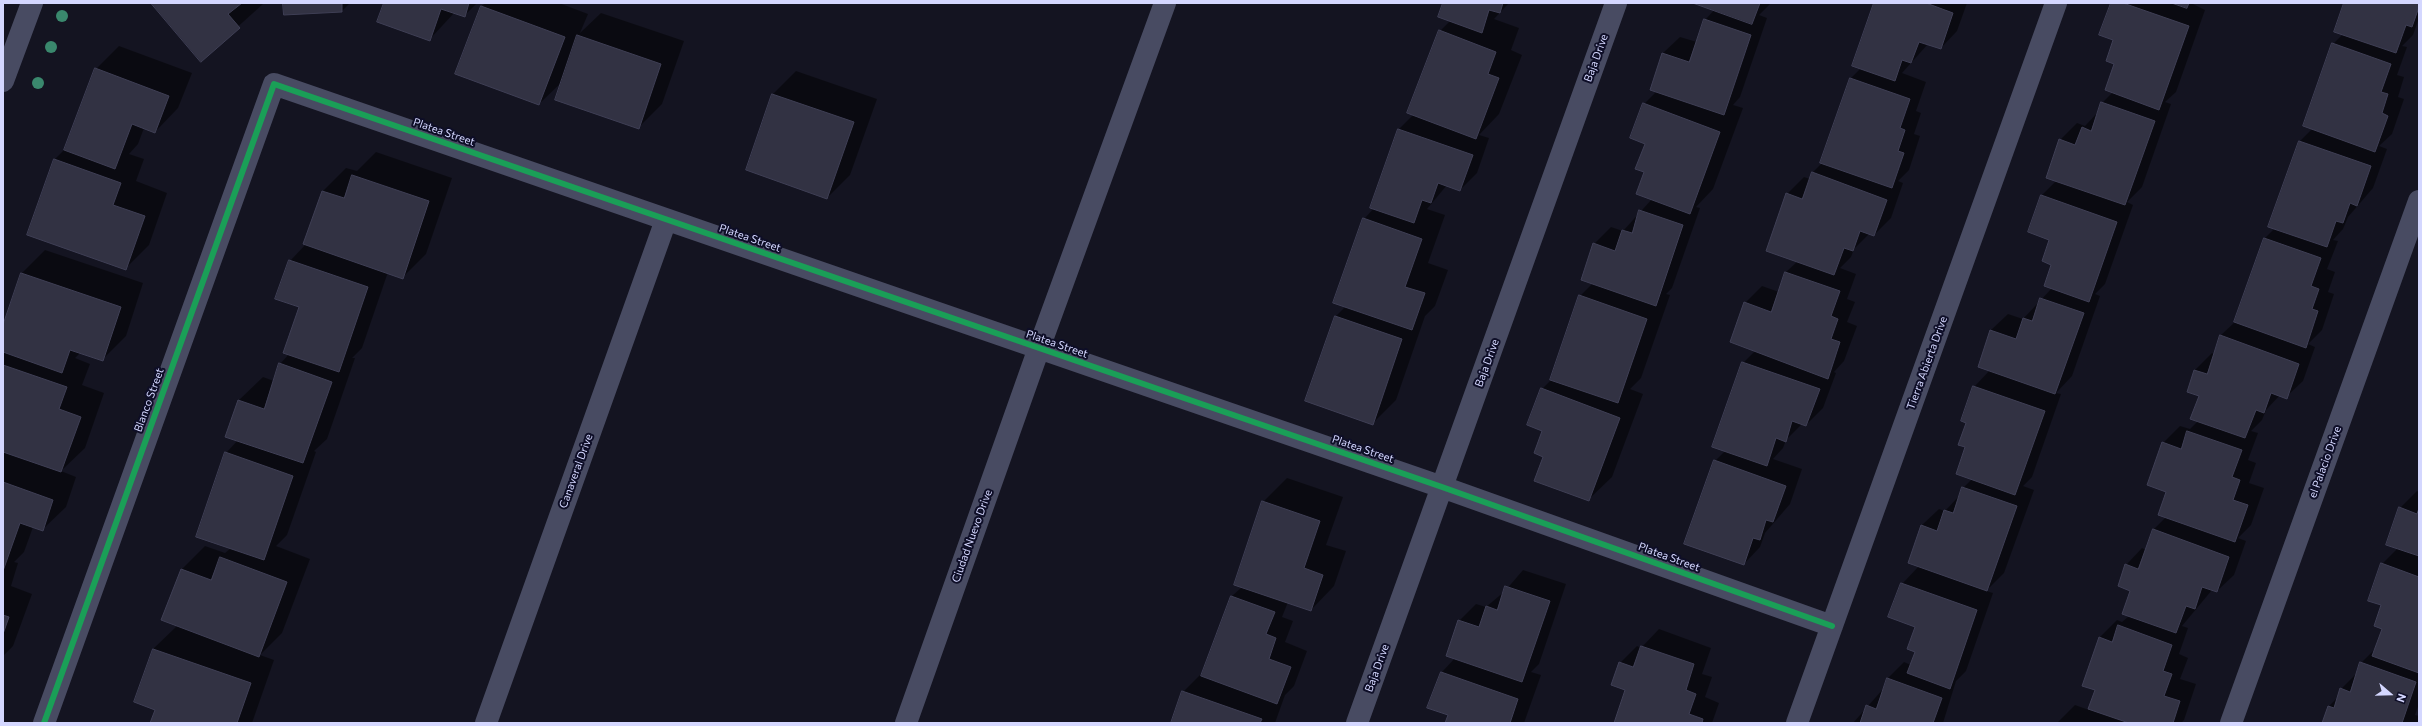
<!DOCTYPE html>
<html>
<head>
<meta charset="utf-8">
<style>
  body { margin:0 }
  #map { position:relative; width:2422px; height:726px; overflow:hidden; background:#141421; font-family:Commissioner,sans-serif }
  canvas { display:block }
  .frame { position:absolute; inset:0; border:4px solid #d4d7ff; pointer-events:none }
  .north { position:absolute; left:2370px; top:674px; width:40px; height:40px; -webkit-text-stroke:3px #0e0e27; paint-order:stroke; rotate:110deg; font-size:11px; font-weight:700; line-height:16px; text-align:center; color:#d4d7ff }
  .north::after { content:''; display:block; margin:auto; width:14px; height:18px; background:#d4d7ff; clip-path:polygon(50% 0,100% 100%,50% 72%,0 100%) }
</style>
</head>
<body>
<div id="map">
<canvas width="2422" height="726"></canvas>
<div class="frame"></div>
<div class="north">N</div>
</div>
<script>
const context = document.querySelector('canvas').getContext('2d');
context.lineJoin = 'round';
function paint(path, color) { context.fillStyle = color; context.fill(path, 'evenodd'); }
function trace(path, color, width, dash) { context.strokeStyle = color; context.lineWidth = width; context.lineCap = dash ? 'butt' : 'round'; context.setLineDash(dash || []); context.stroke(path); }
function drawText(font, color, halo, rows, align = 'center') {
  context.font = font + ' Commissioner,sans-serif'; context.lineWidth = 4; context.setLineDash([]); context.textBaseline = 'middle'; context.strokeStyle = halo; context.fillStyle = color; for (const [text, x, y, turn = 0] of rows) {
    context.save(); context.translate(x, y); context.rotate((+turn || 0) * Math.PI / 180); context.textAlign = isNaN(turn) ? turn : align; if (halo) context.strokeText(text, 0, 0); context.fillText(text, 0, 0); context.restore();
  }
}
paint(new Path2D(`
  M152 3H262L263 4 201 60Z
  M284 3H350L342 11 284 14Z
  M385 3H477L464 16 455 12 430 39Z
  M485 3H559L588 14 580 33 601 13 684 41 662 104 638 128 562 82 539 104 456 73 482 6Z
  M1444 3H1509L1494 19 1519 28 1511 50 1522 55 1499 114 1479 135 1489 138 1477 173 1460 190 1447 185 1427 209 1445 215 1428 263 1448 270 1435 306 1425 316 1396 400 1372 424 1336 316 1346 306 1364 219 1374 208H1371L1399 129 1414 114 1440 31 1450 21Z
  M1697 3H1771L1759 15 1767 18 1740 97 1733 105 1743 108 1713 189 1696 207 1700 208 1672 288 1666 294 1670 295 1641 378 1630 389 1643 394 1612 477 1588 500 1545 456 1542 389 1551 380 1580 296 1593 283 1594 244 1611 227 1623 231 1652 199 1645 172 1644 104 1657 91 1651 89 1663 53 1680 37 1697 42 1705 20 1715 9Z
  M1875 3H1967L1957 31 1941 48 1928 44 1902 73 1926 82 1916 111 1921 113 1914 134 1920 136 1909 170 1898 181 1903 183 1891 218 1874 235 1870 233 1854 249 1851 257 1840 268 1856 274 1847 299 1855 302 1847 322 1857 326 1844 361 1834 372 1836 373 1823 408 1806 425 1802 424 1786 440 1783 448 1773 459 1802 469 1790 504 1765 533 1760 547 1744 564 1715 461 1726 450 1743 363 1755 351 1745 303 1762 286 1779 292 1786 272 1798 261 1787 194 1804 177 1810 179 1812 173 1823 162 1851 78 1861 68Z
  M2112 3H2191L2205 10 2176 92 2165 102 2171 104 2142 187 2127 202 2133 205 2105 284 2095 294 2100 296 2072 376 2056 393 2061 394 2032 477 2023 486 2034 490 2004 573 1986 591 1993 593 1966 671 1956 681 1943 723H1853L1883 689 1887 679 1904 662 1911 665 1916 651V626L1902 584 1919 566 1909 562 1922 525 1939 509 1945 511 1960 495 1963 488 1972 479 1966 447 1967 422 1974 387 1990 370 1979 366 1991 330 2008 314 2023 319 2052 288 2051 239 2042 195 2057 180 2060 140 2077 123 2085 126 2099 111 2102 103 2113 92 2115 63Z
  M2345 3H2419V18L2413 35 2402 46 2407 47 2397 75 2404 77 2398 97 2404 99 2392 134 2379 146 2387 149 2373 188 2348 217 2343 229 2333 240 2338 241 2327 269 2335 272 2328 292 2334 294 2322 330 2308 344 2315 347 2303 381 2286 397 2280 395 2266 410 2262 420 2251 431 2258 433 2248 460 2256 463 2249 483 2264 488 2251 525 2238 538 2246 541 2234 575 2217 591 2212 590 2182 626 2188 628 2179 654 2188 658 2180 679 2196 684 2184 720 2181 723H2057L2075 705 2089 710 2097 690 2083 685 2100 637 2117 620 2122 622 2129 616 2132 590 2126 565 2142 548 2146 550 2154 529 2166 517 2167 491 2163 443 2180 426 2190 429 2199 420 2200 395 2188 391 2195 370 2212 353 2214 354 2221 335 2236 321 2265 238 2275 228 2300 141 2313 128 2333 44 2343 34Z
  M119 46 192 73 178 108 155 132 144 128 138 144 129 154 144 159 136 181 167 193 149 245 125 269 28 234 55 159 66 148 96 69Z
  M796 71 877 99 850 175 827 198 772 95Z
  M376 152 452 178 426 254 403 277 388 272 362 348 352 358H355L327 439 314 451 316 452 287 535 276 546 310 559 282 633 260 655 274 660 252 723H151L156 709 153 649 178 625 162 619 182 569 205 546 225 553 231 548 226 453 238 440 227 436 239 400 263 377 274 381 280 364 289 354 300 307 290 261 306 244H304L323 191 346 168 357 171Z
  M45 250 143 283 126 336 102 360 81 352 75 358 90 364 82 385 104 393 85 448 61 471 76 477 66 507 42 530 33 527 24 552 14 562 18 563 11 586 32 594 13 646 3 656V328L21 274Z
  M1287 478 1343 497 1326 545 1346 551 1334 586 1311 610 1288 602 1282 617 1293 621 1285 642 1307 651 1294 686 1285 695 1275 723H1172L1183 692 1204 671 1232 596 1242 587 1263 502Z
  M2417 491 2419 492V704L2415 715 2419 716V723H2323L2329 706 2339 696 2341 689 2358 672 2361 663 2376 648 2383 628 2382 564 2398 548 2400 508Z
  M1523 570 1566 584 1539 664 1531 672 1541 675 1524 723H1446L1449 715 1429 708 1442 672 1455 658 1459 621 1476 604 1486 607 1505 591Z
  M1659 629 1711 648 1702 674 1712 677 1705 697 1719 703 1712 723H1615L1626 689 1620 663 1637 646 1641 648Z`), '#0007');
const building = new Path2D(`
  M151 3H242L228 14 240 28 201 62Z
  M283 3H342V12L284 15Z
  M384 3H469L465 17 441 9 430 41 377 22Z
  M1443 3H1503L1500 13 1489 10 1482 33 1438 17Z
  M1693 3H1760L1752 24Z
  M1874 3H1926L1953 13 1941 49 1919 42 1911 63 1902 60 1895 81 1852 66Z
  M2111 3H2123L2189 26 2159 110 2105 90 2114 64 2106 61 2113 40 2099 35Z
  M2172 3H2189L2187 8Z
  M2344 3H2419V7L2412 27 2406 25 2396 53 2334 32Z
  M481 6 565 37 539 105 455 74Z
  M1704 19 1751 35 1724 115 1650 90 1662 53 1689 62Z
  M1439 30 1496 52 1488 74 1499 78 1476 139 1407 113Z
  M577 35 661 64 639 129 555 100Z
  M2332 43 2391 64 2381 92 2388 94 2382 113 2388 116 2375 152 2303 126Z
  M95 68 169 96 155 133 132 124 115 169 64 150Z
  M1850 78 1910 99 1900 128 1905 130 1898 151 1904 153 1892 188 1820 163Z
  M772 94 854 122 827 199 746 170Z
  M2101 102 2155 121 2125 205 2046 178 2059 139 2075 145 2082 127 2091 131Z
  M1643 103 1720 132 1690 214 1636 194 1644 172 1635 169 1645 144 1630 138Z
  M1398 129 1473 155 1460 191 1438 183 1431 203 1422 200 1414 223 1370 208Z
  M2299 141 2371 166 2357 206 2350 203 2343 223 2336 221 2327 247 2268 227Z
  M54 159 121 183 113 205 145 216 126 270 27 235Z
  M1812 172 1887 200 1874 236 1860 231 1853 251 1844 248 1834 275 1766 251 1786 193 1802 199Z
  M352 175 429 201 403 279 303 244 322 191 344 198Z
  M2041 195 2117 222 2089 302 2044 286 2051 265 2042 261 2049 240 2028 232Z
  M1639 210 1683 225 1656 306 1581 280 1593 243 1615 251 1622 230 1632 233Z
  M1363 218 1422 239 1405 287 1425 293 1412 330 1333 303Z
  M2264 238 2321 258 2311 286 2319 289 2312 309 2318 311 2306 348 2234 322Z
  M289 260 368 287 339 372 283 353 299 307 275 299Z
  M1785 272 1840 291 1831 316 1838 319 1831 339 1840 342 1828 379 1730 342 1744 302 1771 312Z
  M21 273 121 307 103 361 70 350 62 373 3 352V325Z
  M1579 295 1647 319 1618 403 1550 380Z
  M2040 298 2084 313 2055 394 1978 367 1990 330 2016 339 2023 318 2032 321Z
  M1335 316 1402 339 1373 425 1305 401Z
  M2220 335 2299 364 2287 399 2271 393 2264 413 2256 410 2245 438 2190 419 2199 396 2187 392 2194 370 2207 374Z
  M1742 362 1820 389 1806 426 1792 421 1786 442 1776 438 1767 466 1712 447Z
  M279 363 332 382 303 463 225 437 238 400 264 409Z
  M3 365 67 387 59 409 81 417 61 472 3 452Z
  M1973 386 2045 411 2015 495 1956 474 1965 447 1958 445 1966 423 1961 421Z
  M1541 388 1620 418 1589 501 1534 481 1543 457 1534 453 1542 431 1527 425Z
  M2187 431 2242 450 2232 477 2240 480 2233 500 2248 505 2235 542 2158 515 2166 492 2147 485 2162 442 2181 449Z
  M225 452 293 476 264 560 196 537Z
  M1714 460 1786 486 1773 522 1766 520 1760 540 1753 538 1744 565 1684 544Z
  M3 482 53 500 43 531 20 523 3 571Z
  M1962 487 2017 506 1987 591 1908 563 1921 525 1937 531 1944 510 1953 513Z
  M1262 501 1320 521 1304 568 1323 575 1311 611 1234 585Z
  M2399 507 2417 514 2419 508V556L2386 545Z
  M2153 529 2229 557 2217 592 2202 587 2195 609 2186 606 2176 633 2122 614 2130 591 2118 586 2125 564 2138 569Z
  M220 557 287 582 259 657 161 620 181 569 211 580Z
  M2381 563 2419 577V673L2372 656 2382 629 2374 626 2381 605 2368 601Z
  M1901 583 1977 610 1950 689 1907 673 1915 652 1907 649 1915 627 1888 617Z
  M1505 586 1550 601 1522 682 1446 656 1458 620 1479 627 1486 606 1497 610Z
  M1231 596 1275 612 1266 634 1276 638 1269 659 1291 667 1277 704 1201 676Z
  M3 615 9 617 3 634Z
  M2118 625 2172 645 2163 671 2172 674 2164 696 2180 701 2173 723H2129L2088 709 2095 690 2082 686 2099 637 2112 642Z
  M1641 646 1694 664 1686 690 1696 694 1689 714 1703 719 1702 723H1614L1625 690 1611 685 1619 662 1633 667Z
  M153 649 251 683 237 723H150L155 710 134 702Z
  M2360 662 2416 682 2402 723H2322L2328 706 2334 708 2340 688 2350 692Z
  M1441 672 1518 699 1510 723H1445L1448 715 1427 708Z
  M1887 678 1942 698 1933 723H1860L1866 705 1876 709Z
  M1182 691 1262 719 1260 723H1171Z`);
paint(building, '#323243');
trace(building, '#3f3f55', 1);
trace(new Path2D(`
  M3 81 32 3
  M44 723 274 84 1442 487 1832 626
  M486 723 666 220
  M906 723 1039 348 1165 3
  M1357 723 1616 3
  M1797 723 2056 3
  M2231 723 2419 201`), '#484b62', 22);
trace(new Path2D(`
  M44 723 274 84 1442 487 1832 626`), '#1a9f57', 6);
context.fillStyle = '#3a886d';
for (const [x, y] of [
  [62,16],
  [51,47],
  [38,83]
]) { context.beginPath(); context.arc(x, y, 6, 0, 2 * Math.PI); context.fill(); }
drawText('11px', '#d4d7ff', '#0e0e27', [
  ["Baja Drive",1596,58,-70],
  ["Platea Street",444,132,19],
  ["Platea Street",750,238,19],
  ["Platea Street",1057,344,19],
  ["Baja Drive",1487,363,-70],
  ["Tierra Abierta Drive",1927,363,-70],
  ["Blanco Street",149,400,-70],
  ["Platea Street",1363,449,19],
  ["el Palacio Drive",2325,462,-70],
  ["Canaveral Drive",576,471,-70],
  ["Ciudad Nuevo Drive",972,536,-70],
  ["Platea Street",1669,557,20],
  ["Baja Drive",1377,668,-70]
]);
</script>
</body>
</html>
